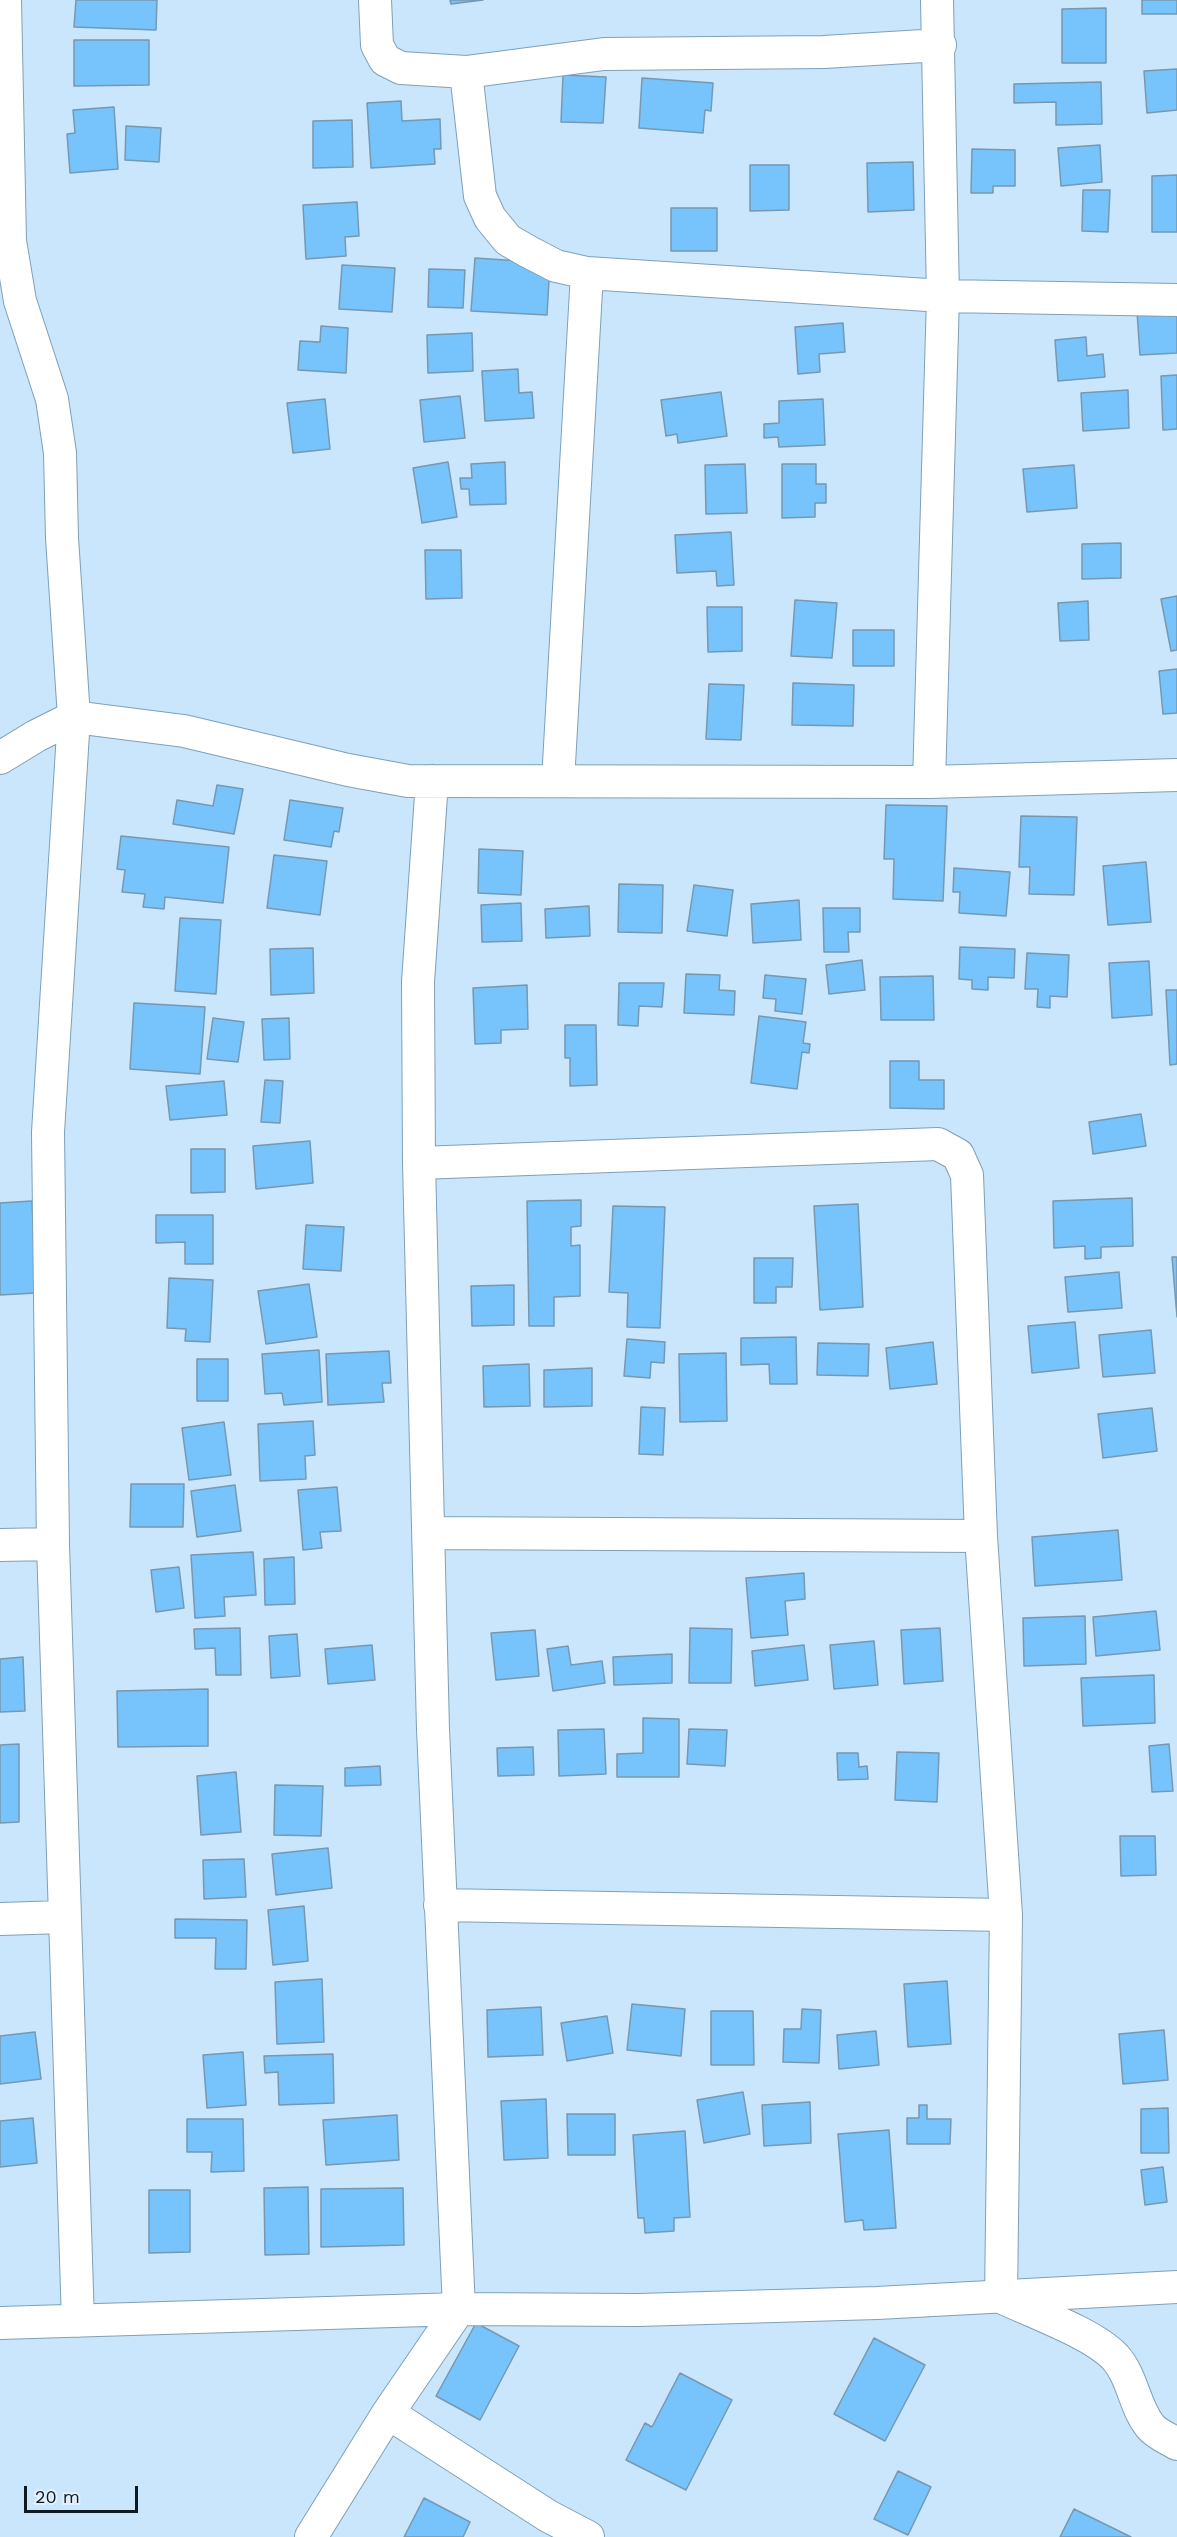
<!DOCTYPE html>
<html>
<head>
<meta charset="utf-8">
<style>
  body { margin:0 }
  #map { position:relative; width:1177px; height:2537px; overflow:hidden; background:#cae6fc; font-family:"Work Sans",sans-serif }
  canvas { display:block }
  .scale { position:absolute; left:24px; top:2486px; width:114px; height:27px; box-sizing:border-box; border:3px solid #0d1a24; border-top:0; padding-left:8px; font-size:18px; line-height:21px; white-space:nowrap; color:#0d1a24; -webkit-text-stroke:4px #e3f1fc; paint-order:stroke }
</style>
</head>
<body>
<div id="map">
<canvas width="1177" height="2537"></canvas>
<div class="scale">20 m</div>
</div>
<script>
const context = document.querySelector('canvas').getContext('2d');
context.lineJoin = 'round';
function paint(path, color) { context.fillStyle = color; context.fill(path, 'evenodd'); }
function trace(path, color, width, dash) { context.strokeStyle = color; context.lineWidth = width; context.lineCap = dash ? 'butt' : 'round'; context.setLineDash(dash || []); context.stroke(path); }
const building = new Path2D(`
  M76 0H157L156 30 74 27Z
  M450 0H483L451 4Z
  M1142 0H1177V14H1142Z
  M1106 8V63H1062V9Z
  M74 40H149V85L74 86Z
  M1177 69V110L1147 113 1144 71Z
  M563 75 606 77 603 123 561 122Z
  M642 78 713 83 711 111 705 110 703 133 639 128Z
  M1101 82 1102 124 1056 125V102L1014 103V84Z
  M401 101 402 121 440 119 441 149H434L435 164 371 168 367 103Z
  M114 107 118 169 70 173 67 134 75 133 73 110Z
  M352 120 353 167 313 168V121Z
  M126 126 161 128 159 162 125 160Z
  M1100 145 1102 182 1061 186 1058 148Z
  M972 149 1015 150V186H993V193H971Z
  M913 162 914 210 868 212 867 163Z
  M750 165H789V210L750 211Z
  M1177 175V232H1152V176Z
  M1083 190H1110L1108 232 1082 231Z
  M357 202 359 236 345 237 346 256 306 259 303 205Z
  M671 208H717V251H671Z
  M475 258 550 263 547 315 471 311Z
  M342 265 395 268 392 312 339 309Z
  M429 269 465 270 463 308 428 307Z
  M1177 309V353L1140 355 1137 312Z
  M843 323 845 352 819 354 820 372 798 374 795 327Z
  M321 326 348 328 346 373 298 370 300 341 320 342Z
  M472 333 473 371 428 373 427 335Z
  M1086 337 1087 356 1103 354 1105 377 1058 381 1055 340Z
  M518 369 519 393 532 392 534 418 485 421 482 371Z
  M1177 375V429L1163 430 1161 376Z
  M1128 390 1129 428 1083 431 1081 393Z
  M721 392 727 436 678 443 677 434 666 436 661 400Z
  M460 396 465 438 424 442 420 400Z
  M325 399 330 449 293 453 287 403Z
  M823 399 825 445 779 447 778 437 764 438V424L779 423V401Z
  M448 462 457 517 422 523 413 468Z
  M505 462 506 504 470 505 469 489H461L460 478H472L471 464Z
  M745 464 747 513 706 514 705 465Z
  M782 464H816V484H826V503H815V517L782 518Z
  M1074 465 1077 508 1027 512 1023 469Z
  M731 532 734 585 717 586 716 571 677 573 675 535Z
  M1121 543V578L1082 579V544Z
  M425 550H461L462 598 426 599Z
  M1177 596V650L1171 651 1161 599Z
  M795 600 837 603 832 658 791 656Z
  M1088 601 1089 640 1060 641 1058 603Z
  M707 607H742V651L708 652Z
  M853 630H894V666H853Z
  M1177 669V713L1163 714 1159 671Z
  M793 683 854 685 853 726 792 725Z
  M709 684 744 685 741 740 706 739Z
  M217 785 243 789 234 834 173 824 177 800 213 806Z
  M290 800 343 808 339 832 334 831 331 847 284 840Z
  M886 805 947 806 943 901 893 899 894 859H884Z
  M1021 816 1077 817 1074 895 1029 894 1030 867H1019Z
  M121 836 229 847 223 903 165 897 164 909 143 907 145 894 122 892 125 870 117 869Z
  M479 849 523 851 521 895 478 893Z
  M274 855 327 861 320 915 267 908Z
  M1146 862 1151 922 1108 925 1103 866Z
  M954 868 1010 872 1006 916 959 913 960 892H953Z
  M619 884 663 885 662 933 618 932Z
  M694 885 733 890 727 936 687 931Z
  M799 900 801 940 753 943 751 904Z
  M521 903 522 941 482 942 481 905Z
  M589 906 590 936 546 938 545 909Z
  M823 908H860V932H848L849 952H824Z
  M180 918 221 920 216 994 175 991Z
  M960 947 1015 949 1014 978 988 977V990L972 989V980L959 979Z
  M313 948 314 993 271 995 270 949Z
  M1027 953 1069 955 1067 997 1050 996V1008L1037 1007 1038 989H1025Z
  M862 960 865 990 829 994 826 965Z
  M1149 961 1152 1015 1112 1018 1109 963Z
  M686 974 720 975 719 990 735 991 734 1015 684 1013Z
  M765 975 806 979 802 1014 775 1011 776 999 763 998Z
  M933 976 934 1020H881L880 977Z
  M619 983H664L662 1007 639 1006 638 1026 618 1025Z
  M527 985 528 1029 501 1030V1043L475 1044 473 988Z
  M1166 990H1177V1064L1170 1065Z
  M134 1003 205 1007 200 1074 130 1069Z
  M759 1016 806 1022 803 1043 810 1044 809 1053 802 1052 797 1089 751 1083Z
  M213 1018 244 1022 238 1062 207 1059Z
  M289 1018 290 1059 264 1060 262 1019Z
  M565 1025H596L597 1085 570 1086V1058H565Z
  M890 1061H919V1080H944V1109L890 1108Z
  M265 1080 283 1081 280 1123 261 1122Z
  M224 1081 227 1115 170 1120 166 1086Z
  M1141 1114 1146 1146 1093 1154 1089 1122Z
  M310 1141 313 1183 256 1189 253 1146Z
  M191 1149H225V1192L191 1193Z
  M1132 1198 1133 1246 1101 1247V1258L1085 1259V1246L1054 1248 1053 1201Z
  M581 1200V1226L571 1227V1246L580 1245V1296L554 1297V1326H529L527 1201Z
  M32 1201 36 1293 0 1295V1203Z
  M858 1204 863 1307 820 1310 814 1206Z
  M613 1206 665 1207 660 1328 627 1327 628 1293 609 1292Z
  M156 1215H213V1264H185V1242L156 1243Z
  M306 1225 344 1227 341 1271 303 1269Z
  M1172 1257H1177V1317Z
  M754 1258H793L792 1287H776V1303H754Z
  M1119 1272 1122 1308 1068 1312 1065 1277Z
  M169 1278 213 1280 210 1342 185 1341 186 1329 167 1328Z
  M309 1284 317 1337 266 1344 258 1291Z
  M514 1285V1325L472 1326 471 1286Z
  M1075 1322 1079 1368 1032 1373 1028 1326Z
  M1151 1330 1155 1373 1103 1377 1099 1335Z
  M796 1337 797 1384H770L769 1364 741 1365V1338Z
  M627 1339 665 1342 664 1363 651 1362 650 1378 624 1376Z
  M933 1342 937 1384 890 1389 886 1348Z
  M818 1343 869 1344 868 1376 817 1375Z
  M319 1350 322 1402 284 1405 282 1393 265 1394 262 1354Z
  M389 1351 391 1383H382L384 1402 328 1405 326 1354Z
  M726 1353 727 1421 680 1422 679 1354Z
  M197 1359H228V1401H197Z
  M529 1364 530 1406 484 1407 483 1366Z
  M592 1368V1406L544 1407V1370Z
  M641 1407 665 1408 663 1455 639 1454Z
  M1152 1408 1157 1451 1103 1458 1098 1414Z
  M313 1421 315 1455 305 1456 306 1479 260 1481 258 1424Z
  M224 1422 231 1475 189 1480 182 1428Z
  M131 1484H184L183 1527H130Z
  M235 1485 241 1531 197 1537 191 1491Z
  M337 1487 341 1531 320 1532 322 1548 303 1550 298 1490Z
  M1118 1530 1122 1580 1035 1586 1032 1537Z
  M253 1552 256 1595 224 1597 225 1616 195 1618 191 1555Z
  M294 1557 295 1604 265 1605 264 1559Z
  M179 1567 184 1608 156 1612 151 1570Z
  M804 1573 805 1599 785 1601 788 1635 751 1638 746 1578Z
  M1156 1611 1160 1650 1096 1656 1093 1617Z
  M1085 1616 1086 1664 1024 1666 1023 1618Z
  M240 1628 241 1675H216L215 1648 195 1649 194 1629Z
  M690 1628 732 1629 731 1683H689Z
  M940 1628 943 1681 904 1684 901 1630Z
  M535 1630 539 1676 496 1680 491 1633Z
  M297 1634 300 1676 271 1678 269 1636Z
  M874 1641 878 1685 834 1689 830 1645Z
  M372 1645 375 1680 328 1684 325 1649Z
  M804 1645 808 1680 755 1686 752 1651Z
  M568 1646 571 1665 602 1661 605 1683 553 1691 547 1649Z
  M672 1654V1683L614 1685 613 1657Z
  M23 1657 25 1711 0 1712V1659Z
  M1154 1675 1155 1723 1083 1726 1081 1678Z
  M208 1689V1746L118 1747 117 1691Z
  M643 1718 679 1719V1777H617V1754L643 1753Z
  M604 1729 606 1774 559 1776 558 1730Z
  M689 1729 727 1730 725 1766 687 1764Z
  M19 1744V1822L0 1823V1745Z
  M1169 1744 1173 1791 1152 1792 1149 1746Z
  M533 1747 534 1775 498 1776 497 1748Z
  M897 1752 939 1753 937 1802 895 1800Z
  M837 1753H858L859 1767 867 1766 868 1779 838 1780Z
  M380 1766 381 1785 345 1786V1768Z
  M236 1772 241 1832 201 1835 197 1776Z
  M275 1785 323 1786 321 1836 274 1835Z
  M1120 1836H1155L1156 1875 1121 1876Z
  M328 1848 332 1888 276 1895 272 1854Z
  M244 1859 246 1897 204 1899 203 1860Z
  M304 1906 308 1961 273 1965 268 1910Z
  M175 1919 247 1920 246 1969H215L216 1938H175Z
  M322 1979 324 2042 277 2044 275 1982Z
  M947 1981 951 2044 908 2047 904 1984Z
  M632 2004 685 2009 681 2056 627 2050Z
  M541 2007 543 2055 488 2057 487 2010Z
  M802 2009 821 2010 819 2063 783 2062 784 2029H801Z
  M711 2011H753L754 2065H711Z
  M607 2016 613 2053 567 2061 561 2023Z
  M1164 2030 1168 2080 1123 2084 1119 2034Z
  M876 2031 879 2065 839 2069 837 2035Z
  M35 2032 41 2079 0 2084V2036Z
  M243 2052 246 2105 207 2108 203 2055Z
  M333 2054 334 2103 279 2105 278 2072 265 2073 264 2056Z
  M743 2092 750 2134 704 2143 697 2100Z
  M546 2099 548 2158 504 2160 501 2101Z
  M810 2102 811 2143 764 2146 762 2105Z
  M919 2105H927V2119H951L950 2144H907V2118H919Z
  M1168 2108 1169 2153H1141V2109Z
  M567 2114H615V2155H568Z
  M397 2115 399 2160 326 2165 323 2120Z
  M33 2118 37 2163 0 2167V2121Z
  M187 2119H243L244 2171 211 2172 212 2152H187Z
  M889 2130 896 2228 864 2230 863 2220 845 2222 838 2134Z
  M685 2131 690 2217 674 2218V2231L645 2233 644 2218H638L633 2135Z
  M1163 2167 1167 2202 1145 2205 1141 2170Z
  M308 2187 309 2254 265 2255 264 2188Z
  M403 2188 404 2245 321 2247V2189Z
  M149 2190H190V2252L149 2253Z
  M476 2323 519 2346 480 2420 436 2396Z
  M874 2338 925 2365 885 2441 834 2414Z
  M680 2373 732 2400 686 2490 626 2460 645 2423 652 2427Z
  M898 2471 931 2487 908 2535 874 2519Z
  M424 2498 470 2522 463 2537H404Z
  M1074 2509 1131 2537H1060Z`);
paint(building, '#76c4fb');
trace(building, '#7798b1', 1.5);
const street = new Path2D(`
  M5 0 10 241 20 301 52 399 60 453 62 538 74 717 48 1132 53 1544 78 2321
  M375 0 377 45 385 60 401 68 466 72 604 54 824 52 940 45
  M466 72 480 196 490 218 508 240 529 252 556 266 587 273 943 296 1177 300
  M0 758 36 736 74 717 184 731 348 770 408 781 929 782 1177 775
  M558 781 587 273
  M929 782 943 296 937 0
  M419 1163 938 1144 958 1155 967 1175 981 1536 1006 1915 1001 2297C1032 2312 1092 2333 1115 2357 1133 2377 1134 2406 1150 2426 1156 2434 1169 2439 1177 2444
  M430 1533 981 1536
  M0 1545 53 1544
  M440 1905 1006 1915
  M0 1919 64 1917
  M0 2323 459 2309 638 2310 877 2303 1177 2287
  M388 2413 548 2516 588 2537
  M311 2537 388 2413 459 2309 433 1729 419 1163 418 982 432 781`);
trace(street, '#7ea0b9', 34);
trace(street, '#fff', 32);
</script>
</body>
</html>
